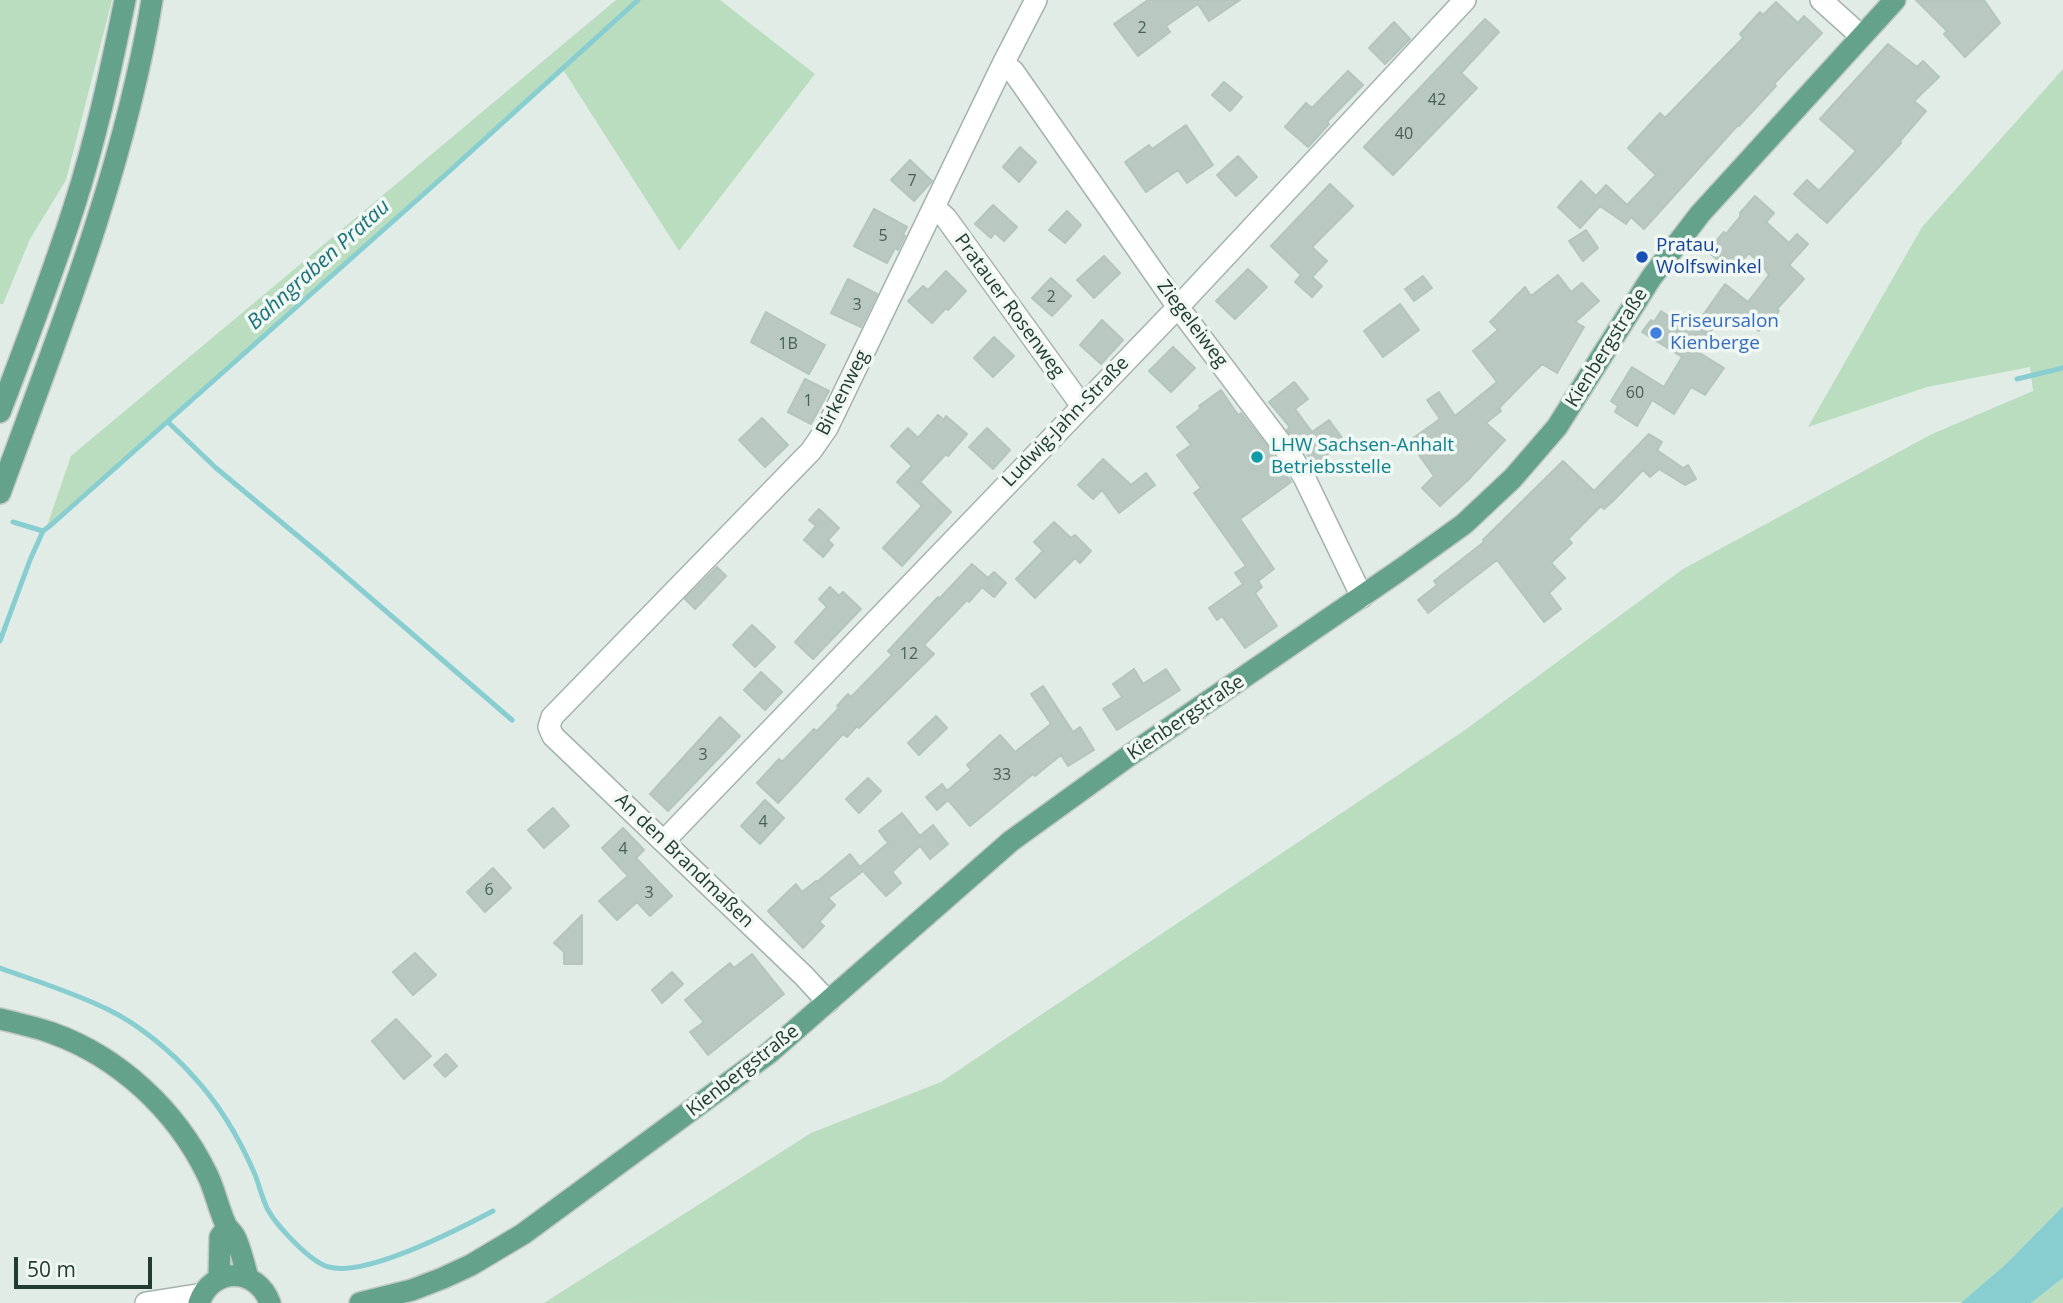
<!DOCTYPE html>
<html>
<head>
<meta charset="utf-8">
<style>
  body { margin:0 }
  #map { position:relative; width:2063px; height:1303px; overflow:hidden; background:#e1ece6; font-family:"Open Sans",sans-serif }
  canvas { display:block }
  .scale { position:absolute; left:14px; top:1257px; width:138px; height:32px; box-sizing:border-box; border:4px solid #213c32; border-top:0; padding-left:9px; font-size:21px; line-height:24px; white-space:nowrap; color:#213c32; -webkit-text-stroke:5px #f1f8f4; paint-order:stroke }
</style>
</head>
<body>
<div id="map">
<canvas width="2063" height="1303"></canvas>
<div class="scale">50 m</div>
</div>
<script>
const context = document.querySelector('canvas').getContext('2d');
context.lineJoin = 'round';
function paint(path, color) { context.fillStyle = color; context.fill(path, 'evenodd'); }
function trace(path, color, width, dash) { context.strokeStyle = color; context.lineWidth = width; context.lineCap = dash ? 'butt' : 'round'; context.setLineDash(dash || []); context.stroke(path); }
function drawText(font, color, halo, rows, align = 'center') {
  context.font = font + ' "Open Sans",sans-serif'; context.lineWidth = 7; context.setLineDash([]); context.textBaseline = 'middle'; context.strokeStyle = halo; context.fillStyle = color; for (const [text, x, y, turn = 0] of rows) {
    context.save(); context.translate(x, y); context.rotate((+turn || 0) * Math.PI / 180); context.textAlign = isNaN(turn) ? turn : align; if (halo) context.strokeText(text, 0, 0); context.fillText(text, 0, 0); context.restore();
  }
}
paint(new Path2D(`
  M0 0H112L66 180 30 239 3 304H0Z
  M616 0H720L815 74 679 251 564 71 47 526 71 456Z
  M2063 69V1206L2006 1264 1964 1302 544 1303 811 1133 941 1082 1465 730 1683 569 1932 434 2033 391 2030 367 1927 387 1808 427 1922 227Z
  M2063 1278V1303H2031Z`), '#baddbf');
paint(new Path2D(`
  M2063 1206V1278L2031 1303H1961L2006 1264Z`), '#88ced1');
trace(new Path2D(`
  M2017 379 2063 368
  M168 422 216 468 322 556 512 720
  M13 522 43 531 51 525 444 176 638 0
  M0 641 30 560 43 531
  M0 968C36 981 75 993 109 1010 138 1024 172 1052 193 1076 218 1103 238 1136 253 1170 259 1182 261 1197 268 1210 277 1226 311 1263 329 1267 366 1277 459 1229 493 1211`), '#88ced1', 5);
const building = new Path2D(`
  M1148 0H1240L1209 21 1198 4 1166 26 1170 32 1138 56 1114 24Z
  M1916 0H1984L2000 23 1965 57 1944 34 1947 31Z
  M1776 2 1798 23 1804 16 1822 33 1774 84 1776 86 1739 126 1738 125 1644 229 1631 217 1626 224 1600 206 1580 228 1558 207 1581 181 1596 196 1606 185 1627 205 1656 175 1628 148 1660 113 1665 118 1743 38 1740 34 1760 12 1763 15Z
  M1485 19 1499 32 1461 73 1477 88 1393 175 1364 147Z
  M1394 22 1410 39 1385 64 1369 48Z
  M1888 44 1917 67 1923 61 1939 77 1914 101 1926 111 1900 141 1901 143 1827 223 1794 194 1807 180 1819 191 1856 151 1820 119Z
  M1348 71 1363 85 1327 122 1329 124 1308 147 1285 127 1306 103 1312 108Z
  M1224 82 1242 97 1230 111 1212 95Z
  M1186 125 1213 165 1187 183 1178 170 1146 192 1125 162 1149 145 1152 149Z
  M1020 147 1036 162 1019 182 1003 167Z
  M1238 156 1257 177 1236 196 1217 175Z
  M910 160 932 181 914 201 891 180Z
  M1330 184 1353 206 1312 247 1327 261 1312 277 1322 286 1312 297 1295 282 1301 275 1271 246Z
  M1755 196 1774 213 1766 222 1789 243 1797 234 1808 244 1789 265 1804 279 1777 309 1779 311 1768 325 1765 323 1759 331 1740 316 1733 325 1730 323 1728 326 1718 320 1698 352 1724 368 1705 395 1691 387 1674 414 1652 400 1637 426 1615 412 1618 406 1611 401 1632 367 1664 387 1682 357 1642 332 1651 320 1654 322 1661 311 1676 321 1680 315 1696 325 1725 284 1748 302 1769 275 1762 265 1749 253 1732 272 1707 251 1724 232 1726 234 1740 217V213Z
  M993 205 1017 227 1004 241 995 233 991 238 975 224Z
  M874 209 907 227 903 234 905 236 898 250 895 248 887 263 854 246Z
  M1067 211 1081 225 1065 243 1049 230Z
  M1586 230 1598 248 1583 261 1569 241Z
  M1104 256 1120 273 1094 298 1077 280Z
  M1248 269 1267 287 1235 319 1216 301Z
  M946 271 966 291 948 310 946 308 932 323 908 301 923 286 928 290Z
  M1558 275 1571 292 1582 283 1599 301 1575 322 1584 327 1557 373 1542 364 1499 408 1501 411 1486 423 1505 440 1468 480 1440 506 1422 488 1434 476 1409 441 1440 419 1427 400 1439 392 1455 416 1497 382 1473 351 1498 330 1490 322 1525 287 1531 296Z
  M1423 276 1432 288 1414 301 1405 289Z
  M1051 278 1071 296 1052 316 1032 298Z
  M848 279 877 294 861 327 831 313Z
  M1400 304 1419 330 1383 357 1364 331Z
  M766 312 825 345 809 374 751 342Z
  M1102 320 1123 340 1101 364 1080 345Z
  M994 337 1014 356 993 377 974 358Z
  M1173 347 1195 368 1171 392 1149 371Z
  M805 379 829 391 811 424 788 412Z
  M1294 382 1308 399 1295 409 1312 432 1329 420 1345 442 1315 464 1287 430 1290 427 1269 402Z
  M1221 390 1238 415 1241 413 1266 445 1291 482 1240 519 1274 569 1258 581 1262 587 1255 593 1277 626 1245 648 1222 616 1217 620 1209 608 1243 584 1235 573 1246 566 1194 493 1201 488 1177 455 1191 445 1177 427 1201 408 1199 406Z
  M938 415 944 420 946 416 967 434 948 456 946 454 920 482 951 512 902 566 883 548 922 506 897 482 912 466 891 446 908 428 918 438Z
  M762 418 788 445 765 467 739 440Z
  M987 428 1010 450 993 469 969 447Z
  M1649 434 1662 442 1657 450 1683 468 1688 465 1696 479 1685 485 1659 469 1650 477 1643 470 1613 501 1604 509 1601 506 1568 539 1572 543 1551 563 1565 578 1549 593 1561 609 1544 622 1497 560 1428 613 1418 600 1437 585 1434 581 1484 542 1483 540 1490 533 1563 461 1594 491Z
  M1103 459 1131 485 1146 473 1155 485 1119 513 1102 490 1093 499 1078 485Z
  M819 509 839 528 828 540 833 545 823 557 804 540 816 526 809 520Z
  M1054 522 1071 538 1075 535 1091 551 1080 563 1075 558 1035 598 1016 579 1043 551 1034 542Z
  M972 564 988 578 994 572 1006 583 994 597 982 587 969 602 967 600 924 645 934 654 859 728 857 726 847 737 843 734 778 803 757 783 779 759 782 762 814 729 817 731 839 708 837 706 848 694 851 697 892 655 888 651 938 597 939 599Z
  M717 567 726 576 695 609 685 599Z
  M830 587 839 596 843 592 861 609 813 659 795 642 827 607 819 599Z
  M752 625 775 647 755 667 733 645Z
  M1134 669 1143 684 1166 669 1180 690 1117 730 1103 709 1122 697 1113 684Z
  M761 672 782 692 765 710 744 690Z
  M1043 686 1073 732 1080 727 1094 750 1068 766 1061 755 1035 776 1033 774 970 826 948 800 937 810 926 797 942 784 947 791 971 770 967 765 1000 735 1015 752 1051 724 1031 694Z
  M936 716 947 728 919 755 908 743Z
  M720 717 740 736 668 811 650 794Z
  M868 778 881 791 859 813 846 799Z
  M765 800 784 818 760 844 741 826Z
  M553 808 569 826 544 848 528 830Z
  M902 813 920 836 933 825 948 844 930 859 920 846 892 872 901 883 886 896 863 871 828 898 835 905 819 922 824 926 803 948 768 911 796 884 802 892 816 881 817 882 850 854 860 867 888 843 879 831Z
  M623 828 644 850 636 858 672 896 650 916 637 902 617 920 599 901 628 876 602 848Z
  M493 868 511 888 485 912 467 892Z
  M582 915V964H564V952L554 943Z
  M415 953 436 975 413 995 393 972Z
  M752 954 784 994 708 1055 690 1032 704 1022 685 1000 730 963 734 968Z
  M672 972 683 984 662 1003 652 990Z
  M396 1019 431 1056 404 1079 372 1041Z
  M446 1054 457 1066 445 1077 434 1065Z`);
paint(building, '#b9c9c1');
trace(building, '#b3c5bc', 2);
const minor = new Path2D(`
  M1821 0 1861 36
  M1003 64 1013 71 1178 307 1295 462 1305 479 1362 597
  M935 208 946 218 1082 406
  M664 841 1178 307 1465 0
  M828 1002 804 976 553 736 549 727 552 717 811 451 827 428 1003 64 1036 0
  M146 1303 203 1294`);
const major = new Path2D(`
  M0 412C26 344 52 276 74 207 96 139 111 69 125 0
  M0 493C59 332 124 170 152 0
  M0 1019C17 1023 35 1027 52 1033 119 1057 176 1110 207 1174 215 1190 218 1208 226 1225 228 1230 233 1232 235 1237 241 1249 244 1264 248 1278
  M219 1279 220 1237 227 1228
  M199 1303C212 1266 257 1267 270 1303
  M360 1303 412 1290 443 1278 471 1265 523 1234 769 1053 1011 841 1130 755 1400 570 1464 524 1513 478 1557 427 1651 278 1700 214 1895 0`);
trace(minor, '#a4b4ac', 24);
trace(major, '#c1c8c6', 24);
trace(minor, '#fff', 21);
trace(major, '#65a28c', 21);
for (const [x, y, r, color] of [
  [1642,257,7,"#1a4fb4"],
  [1656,333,7,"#3f7fe0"],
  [1257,457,7,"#0f9aa8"]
]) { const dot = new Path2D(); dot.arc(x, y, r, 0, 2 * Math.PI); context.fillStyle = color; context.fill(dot); trace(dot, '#f1f8f4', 2.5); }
drawText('16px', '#475f56', null, [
  ["2",1142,28],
  ["42",1437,100],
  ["40",1404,134],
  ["7",912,181],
  ["5",883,236],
  ["2",1051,297],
  ["3",857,305],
  ["1B",788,344],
  ["60",1635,393],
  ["1",808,401],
  ["12",909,654],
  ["3",703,755],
  ["33",1002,775],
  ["4",763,822],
  ["4",623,849],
  ["6",489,890],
  ["3",649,893]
]);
drawText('19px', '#164399', '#f1f8f4', [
  ["Pratau,",1656,246],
  ["Wolfswinkel",1656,268]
], 'left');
drawText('19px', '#213c32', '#f1f8f4', [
  ["Pratauer Rosenweg",1009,306,54],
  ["Ziegeleiweg",1192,324,53],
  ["Kienbergstraße",1607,348,-58],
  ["Birkenweg",843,393,-63],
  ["Ludwig-Jahn-Straße",1066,422,-46],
  ["Kienbergstraße",1186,718,-34],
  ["An den Brandmaßen",684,861,44],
  ["Kienbergstraße",743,1071,-38]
]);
drawText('19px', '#366cbe', '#f1f8f4', [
  ["Friseursalon",1670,322],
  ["Kienberge",1670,344]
], 'left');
drawText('19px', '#0d838f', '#f1f8f4', [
  ["LHW Sachsen-Anhalt",1271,446],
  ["Betriebsstelle",1271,468]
], 'left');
drawText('italic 21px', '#1b7379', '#f1f8f4', [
  ["Bahngraben Pratau",319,265,-42]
]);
</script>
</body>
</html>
